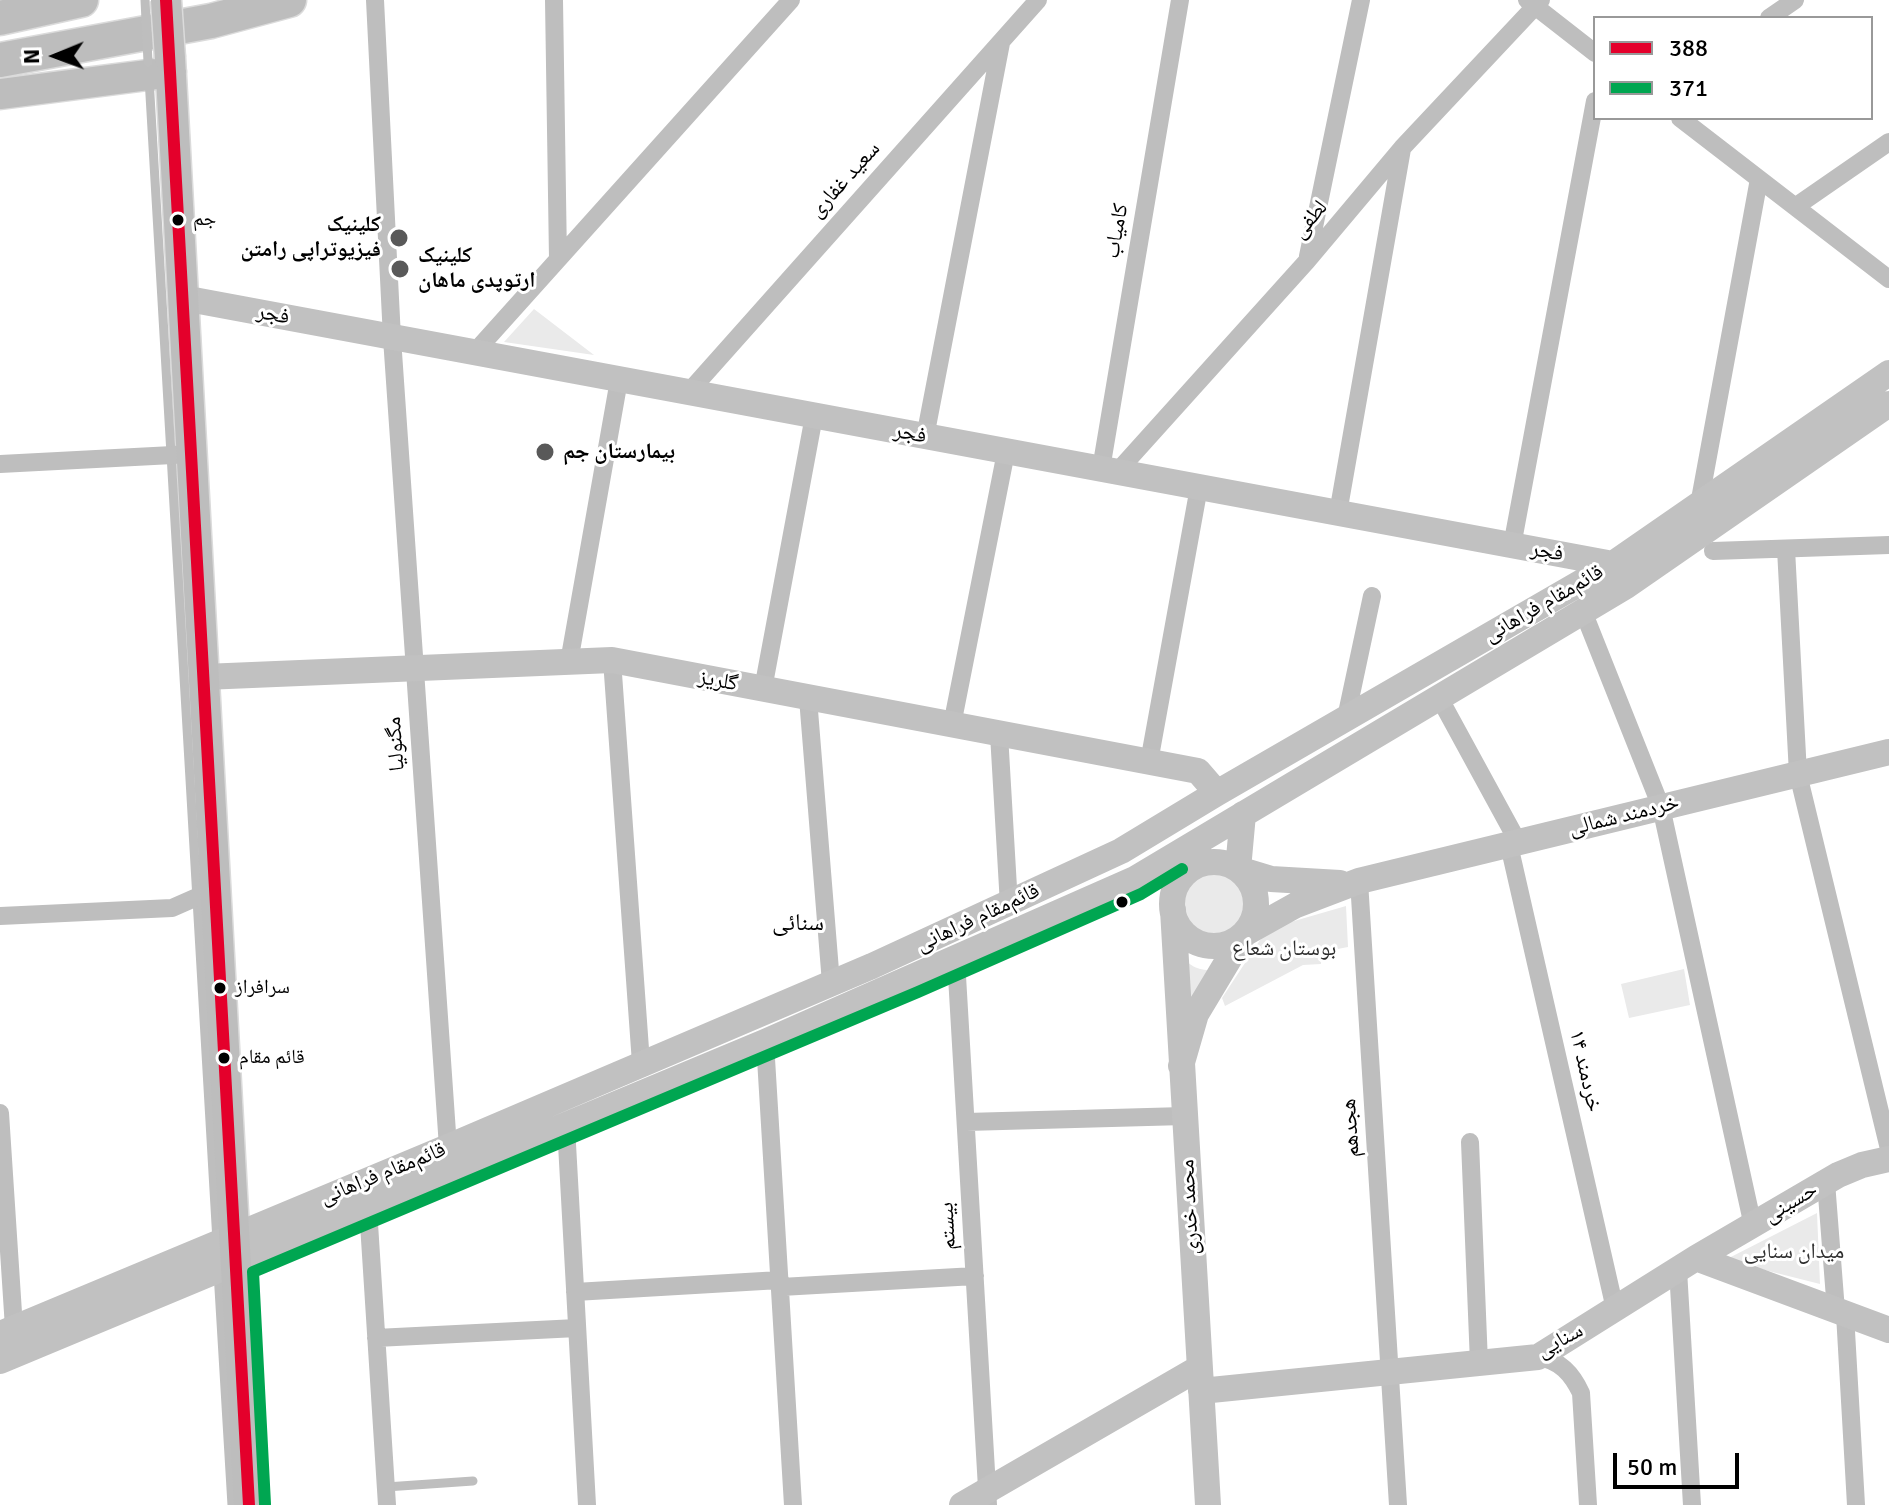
<!DOCTYPE html>
<html>
<head>
<meta charset="utf-8">
<style>
  body { margin:0 }
  #map { position:relative; width:1889px; height:1505px; overflow:hidden; background:#fff; font-family:Signika,sans-serif }
  canvas { display:block }
  .legend { position:absolute; left:1593px; top:16px; width:280px; height:104px; box-sizing:border-box; background:#fff; border:2px solid #999; margin:0; padding:10px 14px; list-style:none; font-size:24px; color:#000 }
  .legend li { display:flex; align-items:center; gap:16px; height:40px }
  .legend b { width:40px; border:2px solid #999 }
  .north { position:absolute; left:16px; top:16px; width:80px; height:80px; -webkit-text-stroke:6px #fff; paint-order:stroke; rotate:269deg; font-size:22px; font-weight:700; line-height:32px; text-align:center; color:#000 }
  .north::after { content:''; display:block; margin:auto; width:28px; height:36px; background:#000; clip-path:polygon(50% 0,100% 100%,50% 72%,0 100%) }
  .scale { position:absolute; left:1613px; top:1453px; width:126px; height:36px; box-sizing:border-box; border:4px solid #000; border-top:0; padding-left:10px; font-size:24px; line-height:28px; white-space:nowrap; color:#000; -webkit-text-stroke:6px #fff; paint-order:stroke }
</style>
</head>
<body>
<div id="map">
<canvas width="1889" height="1505"></canvas>
<ul class="legend">
<li><b style="height:10px;background:#e4002b"></b>388</li>
<li><b style="height:10px;background:#00a651"></b>371</li>
</ul>
<div class="north">N</div>
<div class="scale">50 m</div>
</div>
<script>
const context = document.querySelector('canvas').getContext('2d');
context.lineJoin = 'round';
function paint(path, color) { context.fillStyle = color; context.fill(path, 'evenodd'); }
function trace(path, color, width, dash) { context.strokeStyle = color; context.lineWidth = width; context.lineCap = dash ? 'butt' : 'round'; context.setLineDash(dash || []); context.stroke(path); }
function drawText(font, color, halo, rows, align = 'center') {
  context.font = font + ' Signika,"Noto Naskh Arabic",sans-serif'; context.lineWidth = 6; context.setLineDash([]); context.textBaseline = 'middle'; context.strokeStyle = halo; context.fillStyle = color; for (const [text, x, y, turn = 0] of rows) {
    context.save(); context.translate(x, y); context.rotate((+turn || 0) * Math.PI / 180); context.textAlign = isNaN(turn) ? turn : align; if (halo) context.strokeText(text, 0, 0); context.fillText(text, 0, 0); context.restore();
  }
}
paint(new Path2D(`
  M534 309 594 355 504 342Z
  M1181 907a33 33 0 1 1 66 0a33 33 0 1 1-66 0Z
  M1346 906 1348 947 1322 952 1321 964 1303 965 1225 1006 1222 998 1264 934 1277 926Z
  M1177 952C1191 967 1197 971 1218 970L1182 1025Z
  M1684 969 1690 1005 1629 1018 1621 984Z
  M1817 1213 1820 1284 1725 1260Z`), '#eaeaea');
const primary = new Path2D(`
  M170 58 249 1505
  M0 94 171 72`);
const highway = new Path2D(`
  M0 18 81 0
  M0 60 211 21 289 0`);
trace(primary, '#dbdbdb', 33);
trace(highway, '#dbdbdb', 37);
trace(new Path2D(`
  M149 78 217 1241
  M218 1272 232 1505
  M386 1487 473 1481`), '#bebebe', 9);
trace(new Path2D(`
  M375 0 392 338 448 1147
  M554 0 558 259
  M1527 0 1595 53
  M1769 18 1795 0
  M1680 118 1889 279
  M1795 207 1889 142
  M1308 256 1361 0
  M474 353 791 0
  M688 393 1038 0
  M925 437 1001 43
  M0 464 192 454
  M1101 469 1180 0
  M1117 472 1307 261 1402 148 1541 0
  M1699 505 1759 179
  M1338 513 1402 149
  M1512 546 1595 101
  M1786 549 1798 774 1889 1149
  M1713 551 1889 545
  M1583 611 1661 807 1753 1226
  M612 660 641 1063
  M569 662 619 380
  M763 689 814 416
  M808 698 831 983
  M1440 699 1518 842
  M1346 718 1372 596
  M952 725 1006 452
  M999 734 1009 905
  M1149 762 1199 487
  M1509 845 1615 1309
  M1359 881 1398 1505
  M0 916 172 908 197 897 215 880
  M956 959 988 1505
  M765 1042 793 1505
  M0 1113 14 1328
  M966 1122 1184 1116
  M566 1126 587 1505
  M1470 1142 1479 1363
  M1826 1182 1836 1311
  M368 1208 387 1505
  M1678 1270 1692 1505
  M781 1287 975 1276
  M575 1292 780 1280
  M1845 1314 1856 1505
  M376 1338 577 1328
  M1538 1357C1560 1360 1572 1374 1581 1393L1588 1505`), '#bebebe', 18);
trace(new Path2D(`
  M183 298 1613 564 1616 569
  M204 677 612 660 1198 771 1217 793
  M1243 814 1238 869 1271 879 1340 883
  M1172 904a42 42 0 1 1 84 0a42 42 0 1 1-84 0Z
  M1173 910 1208 1505
  M1181 1066 1196 1014 1244 934 1296 905 1359 881 1889 752
  M1696 1258 1889 1330
  M0 1334 448 1147 872 966 1121 851 1217 793 1613 564 1889 373
  M0 1361 765 1042 1135 879 1626 586 1889 404
  M1201 1391 1538 1357 1696 1258 1838 1175 1862 1165 1889 1159
  M962 1505 1199 1368`), '#c1c1c1', 26);
trace(primary, '#bdbdbd', 30);
trace(highway, '#bdbdbd', 34);
const primaryBridge = new Path2D(`
  M166 0 170 58`);
trace(primaryBridge, '#dbdbdb', 33, []);
trace(new Path2D(`
  M145 0 148 62`), '#bebebe', 9);
trace(primaryBridge, '#bdbdbd', 30);
trace(new Path2D(`
  M166 0 249 1505`), '#e4002b', 12);
trace(new Path2D(`
  M265 1504 253 1272 918 992 1141 894 1182 869`), '#00a651', 12);
for (const [x, y, r, color] of [
  [178,220,7,"#000"],
  [399,238,10,"#595959"],
  [400,269,10,"#595959"],
  [545,452,10,"#595959"],
  [1122,902,7,"#000"],
  [220,988,7,"#000"],
  [224,1058,7,"#000"]
]) { const dot = new Path2D(); dot.arc(x, y, r, 0, 2 * Math.PI); context.fillStyle = color; context.fill(dot); trace(dot, '#fff', 3); }
drawText('20px', '#000', '#fff', [
  ["جم",193,220],
  ["سرافراز",235,988],
  ["قائم مقام",239,1058]
], 'left');
drawText('22px', '#000', '#fff', [
  ["سعید غفاری",845,180,-48],
  ["لطفی",1310,220,-50],
  ["کامیاب",1117,231,-80],
  ["فجر",273,315,11],
  ["فجر",910,434,11],
  ["فجر",1547,552,10],
  ["قائم‌مقام فراهانی",1544,604,-30],
  ["گلریز",718,681,11],
  ["مگنولیا",396,744,-94],
  ["خردمند شمالی",1624,816,-14],
  ["قائم‌مقام فراهانی",978,918,-25],
  ["خردمند ۱۴",1585,1071,77],
  ["هجدهم",1351,1128,-94],
  ["قائم‌مقام فراهانی",383,1174,-22],
  ["حسینی",1791,1203,-31],
  ["محمد خدری",1190,1207,-93],
  ["بیستم",948,1226,-93],
  ["سنایی",1560,1341,-29]
]);
drawText('bold 22px', '#000', '#fff', [
  ["کلینیک",381,225,"right"],
  ["فیزیوتراپی رامتن",381,250,"right"],
  ["کلینیک",418,256],
  ["ارتوپدی ماهان",418,281],
  ["بیمارستان جم",563,452]
], 'left');
drawText('22px', '#2f2f2f', '#fff', [
  ["بوستان شعاع",1284,949],
  ["میدان سنایی",1794,1252]
]);
drawText('24px', '#000', '#fff', [
  ["سنائی",798,924]
]);
</script>
</body>
</html>
